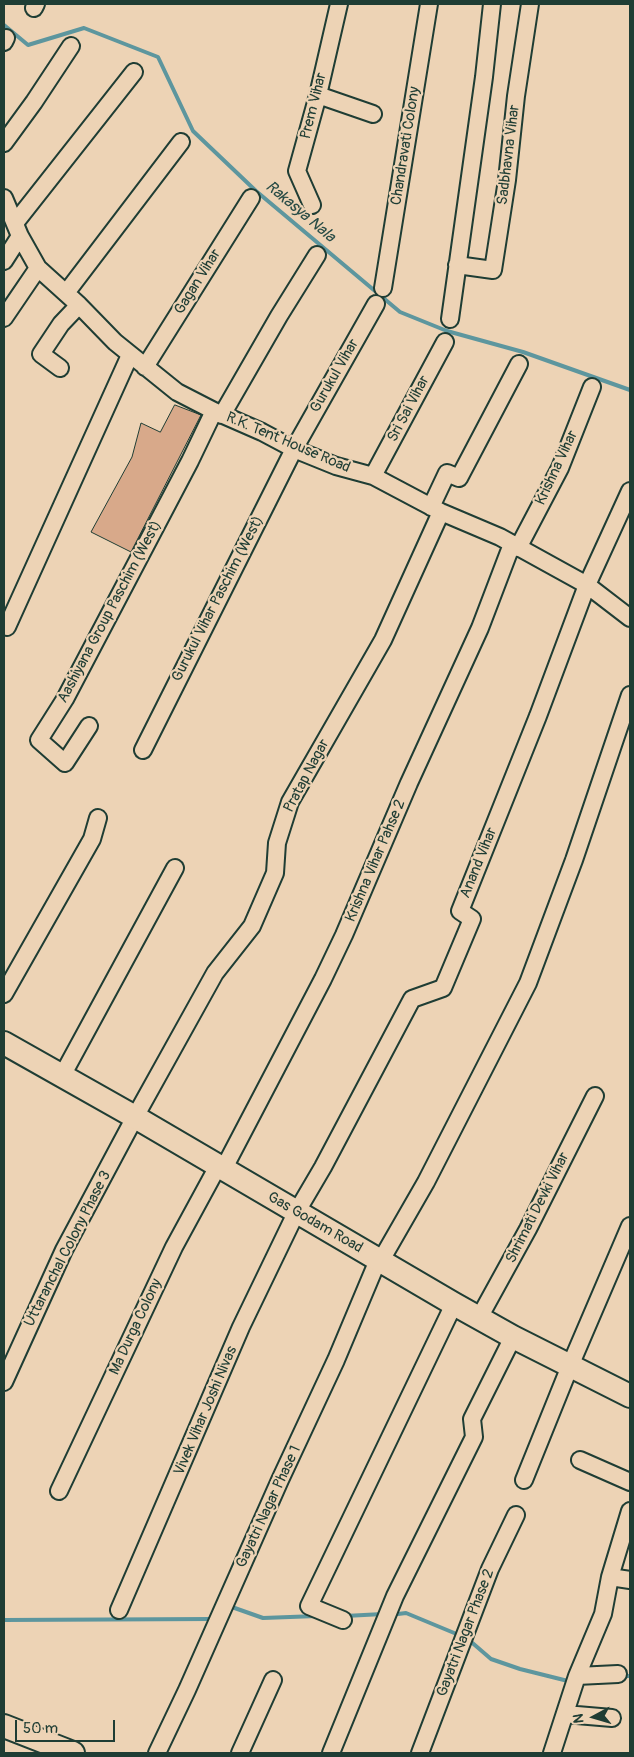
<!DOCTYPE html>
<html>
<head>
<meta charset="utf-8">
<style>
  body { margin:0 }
  #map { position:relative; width:634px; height:1757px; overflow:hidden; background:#edd3b5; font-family:Pangolin,sans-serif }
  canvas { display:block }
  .frame { position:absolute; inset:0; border:5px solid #1f3d34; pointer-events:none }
  .north { position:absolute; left:569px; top:1692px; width:50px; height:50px; -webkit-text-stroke:4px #edd3b5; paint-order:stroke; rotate:264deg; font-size:14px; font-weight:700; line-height:20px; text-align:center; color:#1f3d34 }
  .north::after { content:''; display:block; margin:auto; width:18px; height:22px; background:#1f3d34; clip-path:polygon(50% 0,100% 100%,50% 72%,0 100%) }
  .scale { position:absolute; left:15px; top:1720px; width:100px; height:22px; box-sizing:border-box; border:2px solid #1f3d34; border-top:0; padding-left:6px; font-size:15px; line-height:18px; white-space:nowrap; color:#1f3d34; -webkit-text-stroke:4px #edd3b5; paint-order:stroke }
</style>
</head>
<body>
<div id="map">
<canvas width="634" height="1757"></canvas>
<div class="frame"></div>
<div class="north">N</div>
<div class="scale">50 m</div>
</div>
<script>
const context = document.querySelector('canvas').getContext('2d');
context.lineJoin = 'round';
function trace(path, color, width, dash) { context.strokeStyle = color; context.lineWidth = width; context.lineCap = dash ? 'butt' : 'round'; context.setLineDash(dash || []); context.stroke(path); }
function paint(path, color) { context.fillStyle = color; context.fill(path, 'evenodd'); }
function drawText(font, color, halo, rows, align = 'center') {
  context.font = font + ' Pangolin,sans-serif'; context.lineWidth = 4.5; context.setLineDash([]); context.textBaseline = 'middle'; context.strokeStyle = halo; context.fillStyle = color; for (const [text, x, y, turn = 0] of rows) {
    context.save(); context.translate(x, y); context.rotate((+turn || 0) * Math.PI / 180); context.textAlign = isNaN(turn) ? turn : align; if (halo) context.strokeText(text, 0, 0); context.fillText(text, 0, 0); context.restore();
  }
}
trace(new Path2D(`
  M4 25 28 45 84 28 158 57 193 131 256 191 400 312 447 331 523 352 630 390
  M229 1606 263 1618 317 1616
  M398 1614 406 1613 459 1635
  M345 1616 383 1614
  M4 1620 212 1619
  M469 1640 491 1659 520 1669 568 1681
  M621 1676H630`), '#5d969e', 4);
const building = new Path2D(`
  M175 405 201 415 131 552 91 532 132 457 141 423 160 432Z`);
paint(building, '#d8a98a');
trace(building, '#1f3d34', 1);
const street = new Path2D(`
  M34 8 36 4
  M4 42 6 38
  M318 95 373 114
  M4 143 34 102 71 46
  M4 198 20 236 38 268 79 305 115 342 177 392 214 411 262 432 294 449 336 466 373 476 441 512 500 537 587 585 630 618
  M312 205 297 171 318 95 339 4
  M15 223 134 72
  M4 261 20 236
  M457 265 493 270 507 180 516 96 530 4
  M383 288 429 4
  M66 293 181 142
  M4 318 38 268
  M450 319 484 77 492 4
  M145 367 251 198
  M60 368 41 354 61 324 79 305
  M222 415 279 316 317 255
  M373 476 445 342
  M431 507 447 473 459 478 519 364
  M518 548 560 468 592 387
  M7 627 130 355
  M89 726 65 763 39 740 65 699 190 461 214 411
  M143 750 294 449 376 304
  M4 994 92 839 98 818
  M62 1076 175 868
  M223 1170 323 979 344 935 409 783 480 628 512 544
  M380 1262 426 1182 528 983 574 860 630 695
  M479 1318 528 1229 595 1096
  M4 1382 64 1250 135 1117 215 973 252 926 275 873 277 843 290 802 383 640 441 512
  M580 1460 630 1482
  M524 1480 570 1366 630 1226
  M59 1491 174 1247 218 1166
  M610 1577 630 1580
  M119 1610 241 1327 296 1213 323 1167 412 999 443 988 472 919 460 911 538 716 587 585 630 491
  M343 1620 309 1606 454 1304
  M577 1676 618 1674
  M565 1714 612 1718
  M157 1753 187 1690 280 1480 336 1360 378 1260
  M240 1753 273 1680
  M331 1753 395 1596 474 1437 472 1419 513 1337
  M420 1753 490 1569 516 1515
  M552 1753 577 1676 603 1614 610 1577 630 1511`);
const secondary = new Path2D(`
  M4 1043 135 1117 454 1304 513 1337 630 1396
  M4 1726 73 1753`);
trace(street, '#1f3d34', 20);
trace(secondary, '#1f3d34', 26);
trace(street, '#edd3b5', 16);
trace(secondary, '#edd3b5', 22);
drawText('15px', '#1f3d34', '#edd3b5', [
  ["Prem Vihar",314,106,-76],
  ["Chandravati Colony",406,146,-81],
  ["Sadbhavna Vihar",509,155,-83],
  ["Gagan Vihar",198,282,-58],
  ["Gurukul Vihar",335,376,-60],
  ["Sri Sai Vihar",409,409,-62],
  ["R.K. Tent House Road",288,443,23],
  ["Krishna Vihar",557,468,-65],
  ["Gurukul Vihar Paschim (West)",218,599,-63],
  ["Aashiyana Group Paschim (West)",110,612,-62],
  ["Pratap Nagar",307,776,-62],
  ["Krishna Vihar Pahse 2",376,861,-67],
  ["Anand Vihar",479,863,-68],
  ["Shrimati Devki Vihar",538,1208,-63],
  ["Gas Godam Road",315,1223,30],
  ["Uttaranchal Colony Phase 3",68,1249,-63],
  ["Ma Durga Colony",136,1327,-65],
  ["Vivek Vihar Joshi Nivas",206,1411,-67],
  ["Gayatri Nagar Phase 1",269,1507,-65],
  ["Gayatri Nagar Phase 2",466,1633,-69]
]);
drawText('italic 16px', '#294c46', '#edd3b5', [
  ["Rakasya Nala",300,212,40]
]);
</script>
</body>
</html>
